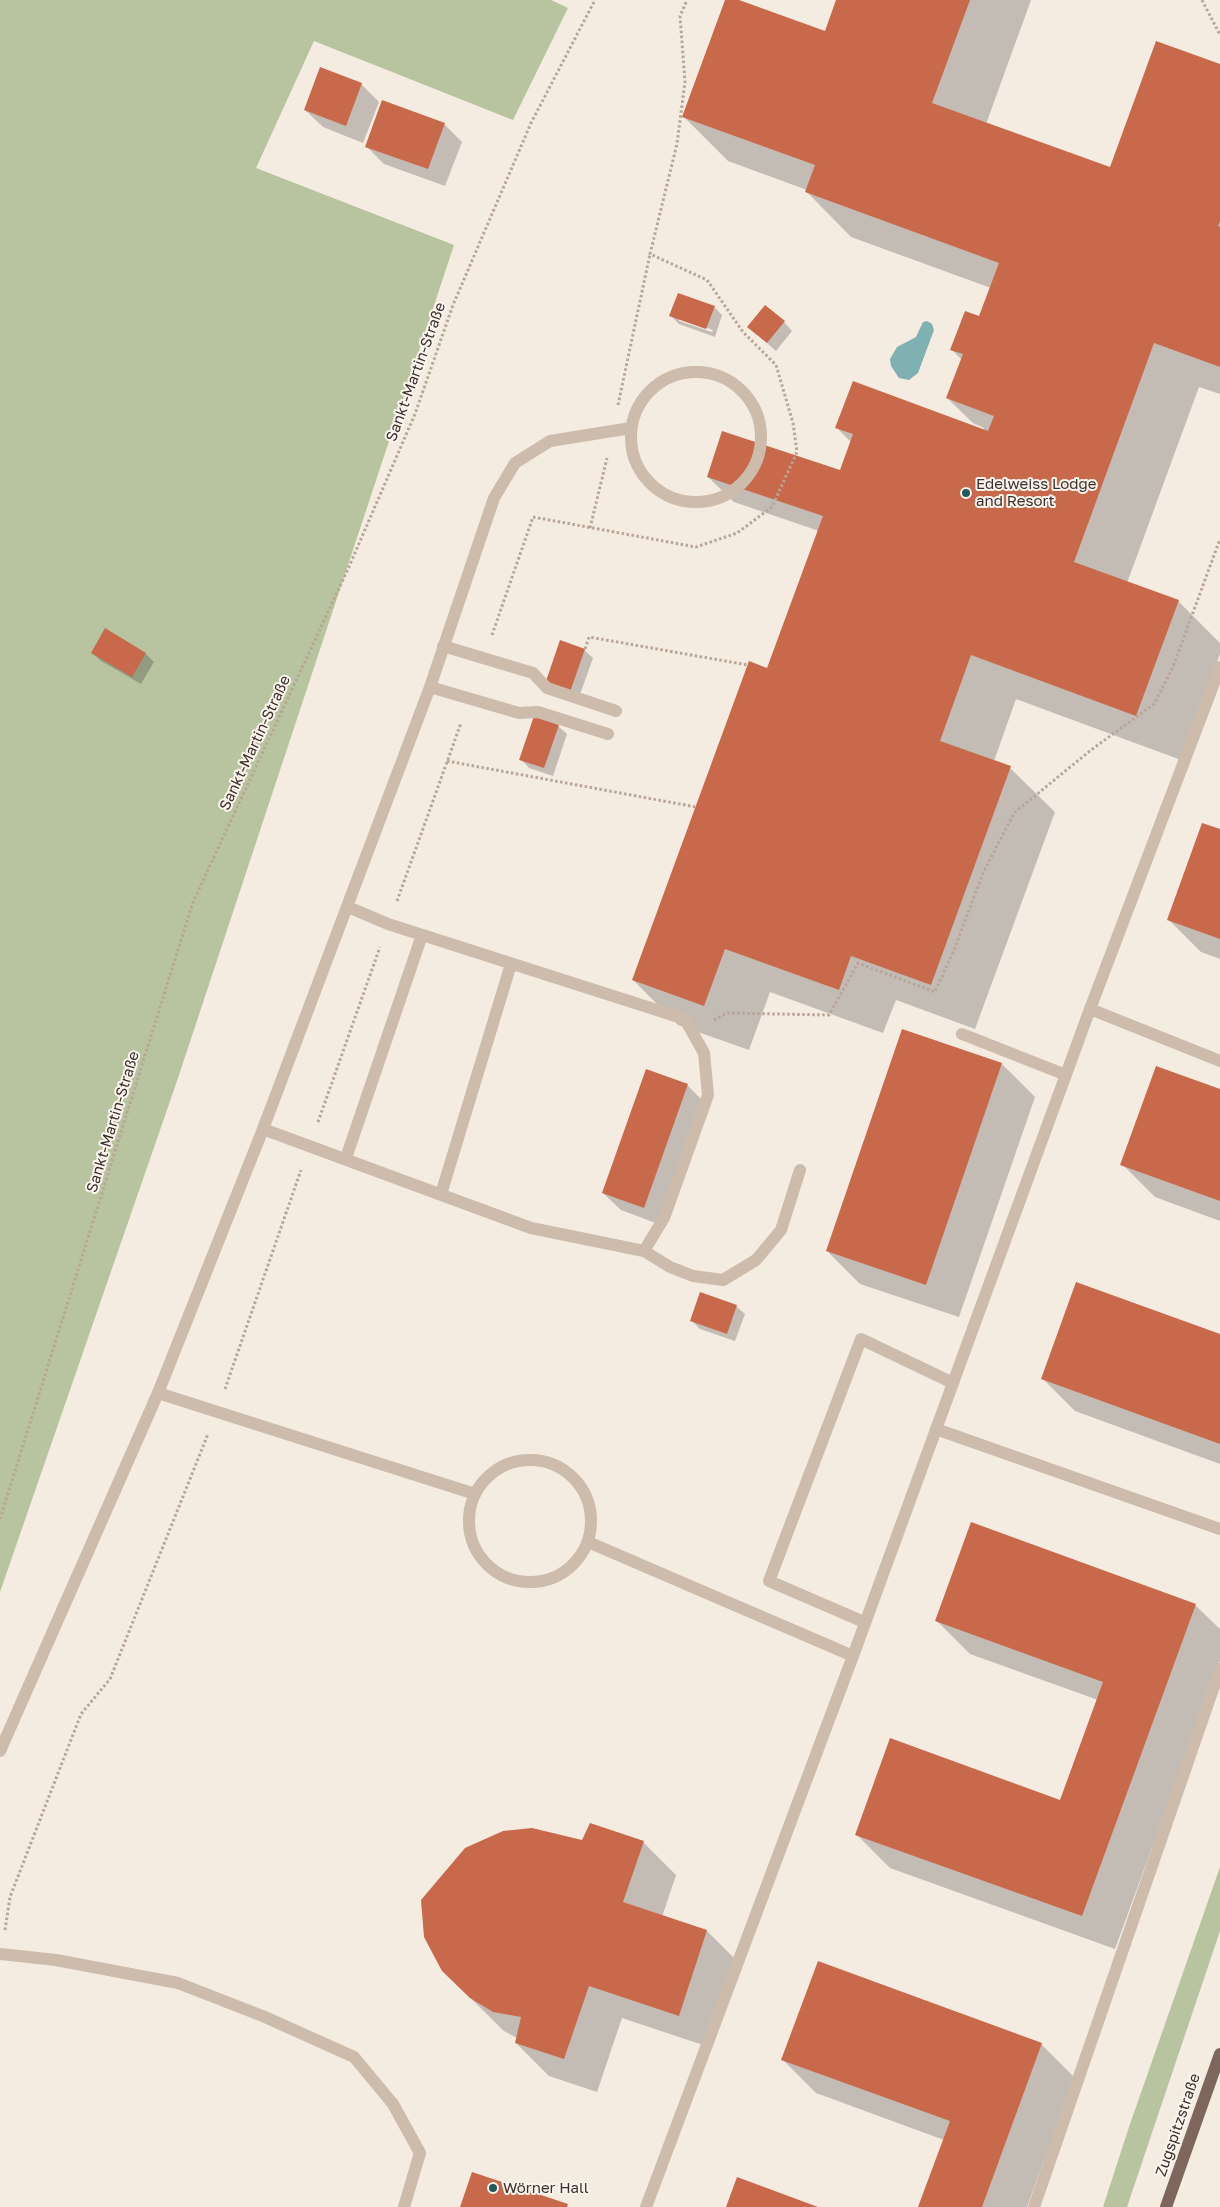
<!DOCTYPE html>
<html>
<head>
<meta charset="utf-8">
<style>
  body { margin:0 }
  canvas { display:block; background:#f4ebe1 }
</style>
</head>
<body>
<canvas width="1220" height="2207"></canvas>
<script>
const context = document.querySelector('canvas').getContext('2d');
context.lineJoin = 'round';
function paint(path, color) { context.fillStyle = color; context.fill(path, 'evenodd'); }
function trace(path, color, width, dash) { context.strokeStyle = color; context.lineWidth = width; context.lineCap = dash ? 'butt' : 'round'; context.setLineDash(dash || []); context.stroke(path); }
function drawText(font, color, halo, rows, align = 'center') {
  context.font = font + ' "Golos Text",sans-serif'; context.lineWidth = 4; context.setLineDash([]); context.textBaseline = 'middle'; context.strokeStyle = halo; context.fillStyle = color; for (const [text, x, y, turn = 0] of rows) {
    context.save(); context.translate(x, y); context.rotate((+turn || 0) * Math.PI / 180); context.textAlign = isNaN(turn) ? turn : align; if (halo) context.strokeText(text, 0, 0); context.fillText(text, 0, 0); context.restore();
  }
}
paint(new Path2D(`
  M0 0H551L568 8 513 120 314 41 256 168 454 245 177 1081 0 1592Z
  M1220 1867V1931L1127 2207H1103L1129 2127Z`), '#b8c4a0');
paint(new Path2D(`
  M927 321 932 324 934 330 918 373 909 380 899 378 891 366 890 359 897 347 916 337 923 322Z`), '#7fb0b2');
paint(new Path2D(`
  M726 0H735L826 33 838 0H1031L986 124 1111 169 1220 66V394L1199 387 1127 583 1178 601 1220 643V654L1181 760 1016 699 994 761 1010 768 1055 812 975 1029 896 1000 883 1033 770 992 749 1050 678 1025 633 980 768 669 819 531 734 502 708 477 841 472 851 442 837 428 983 430 984 428 973 423 947 398 962 360 951 349 980 318 991 288 851 237 807 192V190L728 161 684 117Z
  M321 69 362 85 379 102 363 143 323 127 305 110Z
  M444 124 462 142 445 186 384 164 366 146Z
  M714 307 722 315 715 337 679 324 671 316ZM679 318 713 330 712 332 679 321Z
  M784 322 792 331 776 351 749 327Z
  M584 650 593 658 578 700 546 683Z
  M92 653 146 654 154 662 141 684 101 661Z
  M558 726 567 734 553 776 529 768 521 759Z
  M1220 831V959L1201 952 1168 919Z
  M1002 1064 1035 1097 959 1317 860 1284 827 1251Z
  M687 1085 705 1103 661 1225 621 1210 603 1193Z
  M1220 1090V1221L1155 1197 1122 1164Z
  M736 1306 745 1314 735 1341 700 1329 692 1321Z
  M1220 1336V1464L1075 1411 1042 1378Z
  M1195 1605 1220 1629V1661L1115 1949 890 1868 857 1835 1061 1801 1098 1700 970 1654 937 1621Z
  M583 1841 643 1842 676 1875 662 1917 707 1931 740 1964 712 2048 622 2018 597 2092 549 2076 516 2043 517 2038 504 2031 443 1971Z
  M1041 2044 1074 2077 1027 2207H919L944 2140 816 2093 783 2060Z`), '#0003');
paint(new Path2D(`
  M725 0H739L825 31 836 0H970L932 103 1110 167 1156 41 1220 64V221L1218 226 1220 227V367L1154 343 1074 562 1179 600 1136 716 971 655 940 741 1011 766 931 985 851 956 839 990 725 949 704 1006 632 980 749 661 767 668 823 516 707 477 722 431 840 470 853 434 835 428 853 381 988 431 994 416 946 398 963 354 950 350 965 311 979 316 999 263 805 192 815 165 682 117Z
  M320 67 362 83 346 126 304 110Z
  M382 100 445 123 428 169 365 147Z
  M678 293 715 306 706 329 669 316Z
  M765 305 785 321 767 343 747 327Z
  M105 628 146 653 132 677 91 653Z
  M560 640 585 649 570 692 545 684Z
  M534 716 559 725 544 768 519 760Z
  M1202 823 1220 829V939L1167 920Z
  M902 1029 1002 1063 926 1285 826 1251Z
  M1156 1066 1220 1089V1201L1120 1165Z
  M646 1069 688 1084 644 1208 602 1193Z
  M1076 1282 1220 1334V1444L1041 1379Z
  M700 1292 737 1305 727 1334 690 1321Z
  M971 1522 1196 1604 1082 1916 855 1835 890 1738 1060 1800 1103 1682 935 1621Z
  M590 1823 644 1841 623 1902 707 1930 679 2016 589 1986 564 2059 515 2043 521 2017 493 2012 470 1998 442 1971 424 1937 421 1900 465 1848 503 1831 532 1828 582 1840Z
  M818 1961 1042 2043 982 2207H918L950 2121 781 2060Z
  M472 2172 568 2204 567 2207H460Z
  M737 2177 818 2207H726Z`), '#c8694b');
trace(new Path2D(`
  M1202 0 1220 35
  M618 405 650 254
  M590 528 607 458
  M492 635 533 517 696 547 737 533 772 507 797 452 793 423 776 365 743 332 707 280 650 254 677 144 685 82 680 16 687 0
  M585 649 589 637 748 665
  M447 761 696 807
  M397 901 461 723
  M714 1020 727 1013 829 1015 858 963 935 992 954 950 983 873 1014 813 1091 750 1154 704 1173 667 1220 539
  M318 1122 380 947
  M225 1389 301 1170
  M0 1519 193 902 348 569 415 414 453 305 531 123 595 0
  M5 1930 10 1897 81 1714 110 1679 208 1434`), '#b9a596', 3, [2.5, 2.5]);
trace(new Path2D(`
  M631 437a65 65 0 1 1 130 0a65 65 0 1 1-130 0Z
  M443 646 533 673 547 688 616 711
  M430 687 519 713 538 712 608 734
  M1090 1009 1220 1061
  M962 1034 1066 1075
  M263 1129 531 1228 644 1251 664 1218 708 1095 704 1053 685 1019 388 924 348 907
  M346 1158 422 935
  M441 1194 511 964
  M644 1251 670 1267 693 1276 723 1280 756 1260 781 1230 800 1170
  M158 1393 475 1494
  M936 1429 1220 1529
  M469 1521a61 61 0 1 1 122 0a61 61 0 1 1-122 0Z
  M588 1542 853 1656
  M864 1622 769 1581 861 1339 953 1383
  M0 1751 158 1393 263 1129 430 687 494 498 515 463 550 441 631 428
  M0 1954 56 1960 178 1983 265 2017 354 2057 393 2104 420 2153 404 2207
  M646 2207 853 1656 1090 1009 1220 667
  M1034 2207 1220 1669`), '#cdbbac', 12);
trace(new Path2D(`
  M1166 2207 1220 2054`), '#7d675c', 12);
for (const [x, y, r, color] of [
  [966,493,5,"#1f5a5e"],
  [493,2188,5,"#1f5a5e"]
]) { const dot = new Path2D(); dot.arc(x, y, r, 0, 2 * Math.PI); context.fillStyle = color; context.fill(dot); trace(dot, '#fbf5ee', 2); }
drawText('15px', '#3b302b', '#fbf5ee', [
  ["Sankt-Martin-Straße",416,372,-70],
  ["Sankt-Martin-Straße",255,743,-65],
  ["Sankt-Martin-Straße",113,1122,-73],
  ["Zugspitzstraße",1178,2125,-71]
]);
drawText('15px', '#3b302b', '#fbf5ee', [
  ["Edelweiss Lodge",976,484],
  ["and Resort",976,501],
  ["Wörner Hall",503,2188]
], 'left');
</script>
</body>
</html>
